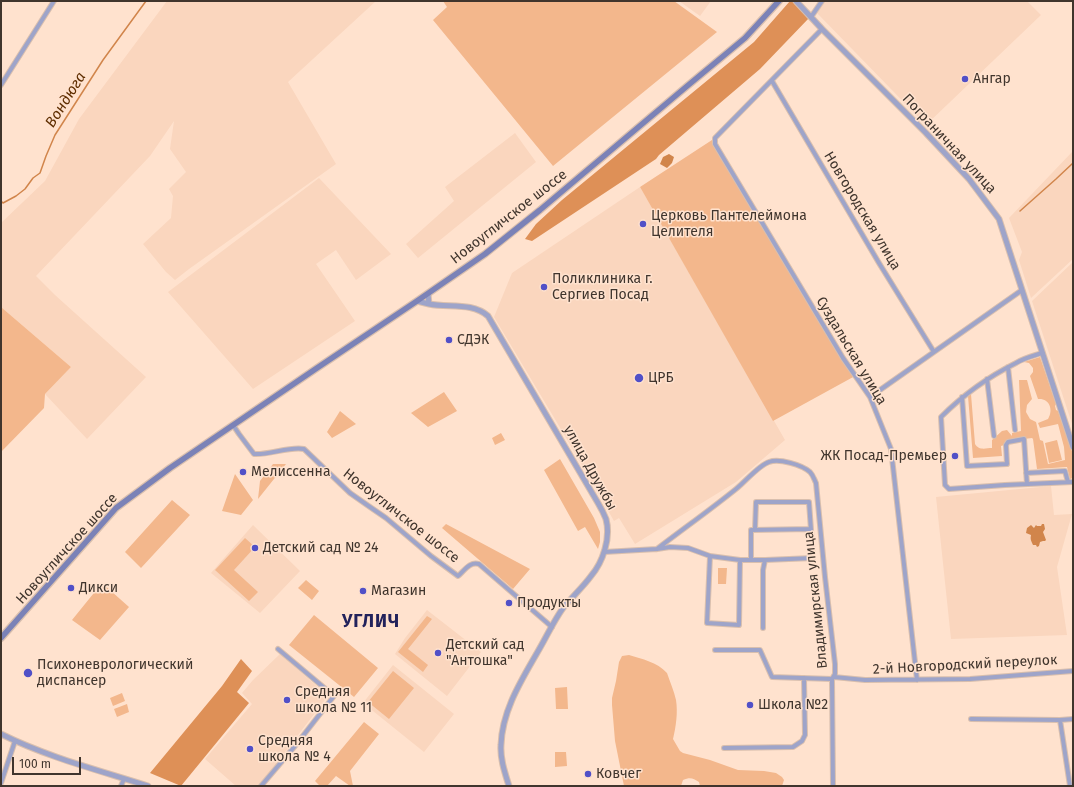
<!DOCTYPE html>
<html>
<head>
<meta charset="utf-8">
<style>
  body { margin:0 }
  #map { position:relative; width:1074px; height:787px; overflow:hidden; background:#ffe2ce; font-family:"Fira Sans",sans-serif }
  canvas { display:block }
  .frame { position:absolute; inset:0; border:2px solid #40352d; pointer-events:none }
  .scale { position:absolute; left:12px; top:757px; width:69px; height:18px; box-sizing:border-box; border:2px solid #40352d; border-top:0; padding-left:5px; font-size:12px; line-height:14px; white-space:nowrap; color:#40352d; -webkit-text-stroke:3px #ffe2ce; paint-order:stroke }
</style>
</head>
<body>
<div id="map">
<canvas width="1074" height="787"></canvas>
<div class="frame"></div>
<div class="scale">100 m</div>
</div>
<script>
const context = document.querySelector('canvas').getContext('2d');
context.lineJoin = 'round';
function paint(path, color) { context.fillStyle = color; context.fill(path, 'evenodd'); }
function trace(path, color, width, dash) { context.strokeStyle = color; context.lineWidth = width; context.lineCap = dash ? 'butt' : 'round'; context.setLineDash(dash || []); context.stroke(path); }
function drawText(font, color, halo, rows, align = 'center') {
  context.font = font + ' "Fira Sans",sans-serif'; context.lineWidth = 3; context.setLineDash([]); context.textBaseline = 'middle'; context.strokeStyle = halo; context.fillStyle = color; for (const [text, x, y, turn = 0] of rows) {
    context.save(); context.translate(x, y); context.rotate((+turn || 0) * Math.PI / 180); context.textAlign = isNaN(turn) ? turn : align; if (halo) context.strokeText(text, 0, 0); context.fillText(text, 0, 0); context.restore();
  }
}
paint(new Path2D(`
  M167 1H376L288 82 336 164 189 269 175 280 166 272 143 244 171 218 173 196 169 189 186 172 170 149 174 121 150 156 36 276 55 295 146 377 87 439 45 394 71 367 1 307V223L45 181 79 119Z
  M679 1H711L700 16Z
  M824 1H1027L1041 15 926 125 817 13Z
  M515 133 536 162 418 258 406 244 454 201 445 187Z
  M1073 151V259L1031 298 1019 260 1022 252 1009 218Z
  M319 178 391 254 356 280 336 250 316 264 355 321 253 389 168 292Z
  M640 187 785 440 736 482 635 544 619 518 614 521 571 446 494 317 512 273Z
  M1073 262V427L1032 301Z
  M1051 486 1054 515 1072 514 1057 567 1067 635 951 639 936 497Z
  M253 525 300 571 260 613 211 573Z
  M427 610 481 652 447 696 395 654 405 638Z
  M280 654 328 696 295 739 274 767 257 786H236L205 759 252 704 242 693 253 680Z
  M393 665 454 714 424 752 363 703Z`), '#fad6be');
paint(new Path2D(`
  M443 1H674L717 32 553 166 433 20 447 7Z
  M712 140 855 376 773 421 640 187Z
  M1 307 71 367 45 394 44 408 1 452Z
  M1040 357 1056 404 1055 406 1056 410 1058 411 1073 454V478L1070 479 1067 467 1037 469 1033 439 1032 438 1024 439 1001 446 1002 456 973 458 968 396 971 394 975 444C979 451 986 448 992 448V440L1002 431 1007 430 1012 436V433L1021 431 1019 380H1027L1032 399 1027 405 1026 412 1030 419 1036 422 1040 440 1043 441 1048 464 1065 460 1064 447 1058 424 1040 428 1038 423 1048 419C1054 409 1049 398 1038 399L1030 376 1033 372V368L1029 363 1024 362Z
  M444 392 457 411 428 427 411 413Z
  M340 411 356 424 332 438 327 432Z
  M501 433 505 440 495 445 492 438Z
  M1057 440 1062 460 1049 463 1045 443Z
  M560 459 594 518 600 532V542L598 549 585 527 578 531 544 470Z
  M273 464H286L258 499 260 481Z
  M235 474 253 500 241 515 222 511Z
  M172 500 190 515 141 568 125 552Z
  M446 524 530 569 513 589 442 528Z
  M245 538 255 547 234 570 258 592 249 601 215 570Z
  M718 568H727L726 584H718Z
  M306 580 319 591 312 600 298 588Z
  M102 583 129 607 100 640 72 620Z
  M314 615 378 668 354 697 289 645Z
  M427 616 432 619 408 649 428 665 423 672 398 652Z
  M629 655C642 659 657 662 667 673 670 682 674 691 676 700 678 712 676 727 673 739L680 751 683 753 710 760 738 770 764 771 776 773 782 777 784 780 782 786H700L699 782C693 778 690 777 683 780L681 786H624L615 741 612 705V698L616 681 619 662 622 656Z
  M393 671 414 688 389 719 368 702Z
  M567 687 568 709H556L555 688Z
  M122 693 125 701 113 706 110 698Z
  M127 704 129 712 117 717 114 709Z
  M364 722 379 734 350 771 353 786H350L336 776 327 786H320L315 781Z
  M555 752H566L567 766 555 767Z`), '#f3b78c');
paint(new Path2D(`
  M790 1H792L809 18 760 69 659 155 656 159 532 241 525 239 536 224 562 200 754 42Z
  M241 659 252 671 237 692 249 703 181 786 150 773 222 686Z`), '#de9057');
paint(new Path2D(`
  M669 154 674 157 672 163 667 168 660 164 663 157Z
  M1042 524H1044L1045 529 1043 532 1046 540 1045 541H1043L1040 542 1039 546 1037 547 1036 545H1033C1031 541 1030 539 1031 535L1026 533 1027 528 1031 525 1034 528 1036 525 1037 526H1041Z`), '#d1854b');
trace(new Path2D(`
  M1 201 3 203 16 196 25 189 33 178 40 173 46 156 55 135 103 60 146 1
  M1020 211 1056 179 1073 163`), '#d1854b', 1.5);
const minor = new Path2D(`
  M811 17 822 1
  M822 29 715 138V144L843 358 870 397 891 449 917 680
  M772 81 879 263 934 352
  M1 85 54 1
  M1042 353C1033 356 1024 358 1016 363 988 377 963 395 941 417L945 485 949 489 1005 485 1073 482
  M1008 367 1015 430
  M987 379 994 436
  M870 397 1022 290
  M962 397 967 466 1007 464 1006 445 1008 442 1024 439 1027 484
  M233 425 239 434 254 454C270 455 290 446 304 449L350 493 370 507 386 518 431 556 458 576C464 571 470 561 479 564L552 627
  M1026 473 1065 471 1068 482
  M755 530 756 502H809L813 558 765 560
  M657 549C683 529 710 510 736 489 745 482 759 465 769 462 779 458 802 465 810 472 813 475 814 479 816 483L825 577 835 664V674L832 679 833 786
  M604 552 657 549 670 547 688 548 710 556 740 560H765L763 570V628
  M710 556 707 623 739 625 740 560
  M751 560V530L811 529
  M715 650H760L772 677 832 679
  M834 677 865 680 970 679 1073 671
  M971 719 1060 720 1073 719
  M1060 720 1070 786
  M724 748 793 747 802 741 805 735 804 678
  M1 783 15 741
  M121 786 124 779
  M261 786 295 746 334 696 278 649`);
const tertiary = new Path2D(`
  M796 1 822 29 926 133 969 179 999 219 1073 447
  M428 294 429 304C449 308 472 302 488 316L598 503C601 508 604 514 606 519 611 538 603 562 591 576 583 587 572 597 563 608 553 622 546 638 537 653 521 681 502 711 501 745 500 759 505 773 509 786
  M417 301 429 304
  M1 734C47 757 98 770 148 786`);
const secondary = new Path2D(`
  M1 638 116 508 170 468 317 368 417 301 485 254 540 210 686 87 745 38 779 1`);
trace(minor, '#d9bfae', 6);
trace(tertiary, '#d9bfae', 7);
trace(secondary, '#d9bfae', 8);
trace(minor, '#9ea4c9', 4);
trace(tertiary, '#9ea4c9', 5);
trace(secondary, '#7b82b7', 5.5);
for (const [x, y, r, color] of [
  [965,79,4,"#5150c7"],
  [643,224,4,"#5150c7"],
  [544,287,4,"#5150c7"],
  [449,340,4,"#5150c7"],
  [639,378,5,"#5150c7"],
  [955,456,4,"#5150c7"],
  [243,472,4,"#5150c7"],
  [255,548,4,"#5150c7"],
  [71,588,4,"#5150c7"],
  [363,591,4,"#5150c7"],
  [509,603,4,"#5150c7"],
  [438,653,4,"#5150c7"],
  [28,673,5,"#5150c7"],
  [287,700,4,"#5150c7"],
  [750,705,4,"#5150c7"],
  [250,749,4,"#5150c7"],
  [588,774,4,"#5150c7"]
]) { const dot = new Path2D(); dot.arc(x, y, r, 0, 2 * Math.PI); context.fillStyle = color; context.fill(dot); trace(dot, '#ffe2ce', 1.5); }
drawText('14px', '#40352d', '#ffe2ce', [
  ["Ангар",973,79],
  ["Церковь Пантелеймона",651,216],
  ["Целителя",651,232],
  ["Поликлиника г.",552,279],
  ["Сергиев Посад",552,295],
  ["СДЭК",457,340],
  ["ЦРБ",648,378],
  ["ЖК Посад-Премьер",947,456,"right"],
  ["Мелиссенна",251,472],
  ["Детский сад № 24",263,548],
  ["Дикси",79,588],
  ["Магазин",371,591],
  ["Продукты",517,603],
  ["Детский сад",446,645],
  ["\"Антошка\"",446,661],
  ["Психоневрологический",37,665],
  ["диспансер",37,681],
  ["Средняя",295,692],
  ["школа № 11",295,708],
  ["Школа №2",758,705],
  ["Средняя",258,741],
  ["школа № 4",258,757],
  ["Ковчег",596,774]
], 'left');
drawText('14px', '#40352d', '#ffe2ce', [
  ["Пограничная улица",949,144,47],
  ["Новгородская улица",862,211,59],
  ["Новоугличское шоссе",509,217,-38],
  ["Суздальская улица",851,351,59],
  ["улица Дружбы",590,468,61],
  ["Новоугличское шоссе",401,516,38],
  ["Новоугличское шоссе",67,549,-48],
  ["Владимирская улица",816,600,-96],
  ["2-й Новгородский переулок",965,665,-3]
]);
drawText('italic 15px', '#5f2e00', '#ffe2ce', [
  ["Вондюга",66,100,-58]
]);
context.letterSpacing = '1px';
drawText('bold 18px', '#22225b', '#ffe2ce', [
  ["УГЛИЧ",371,622]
]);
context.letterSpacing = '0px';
</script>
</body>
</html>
